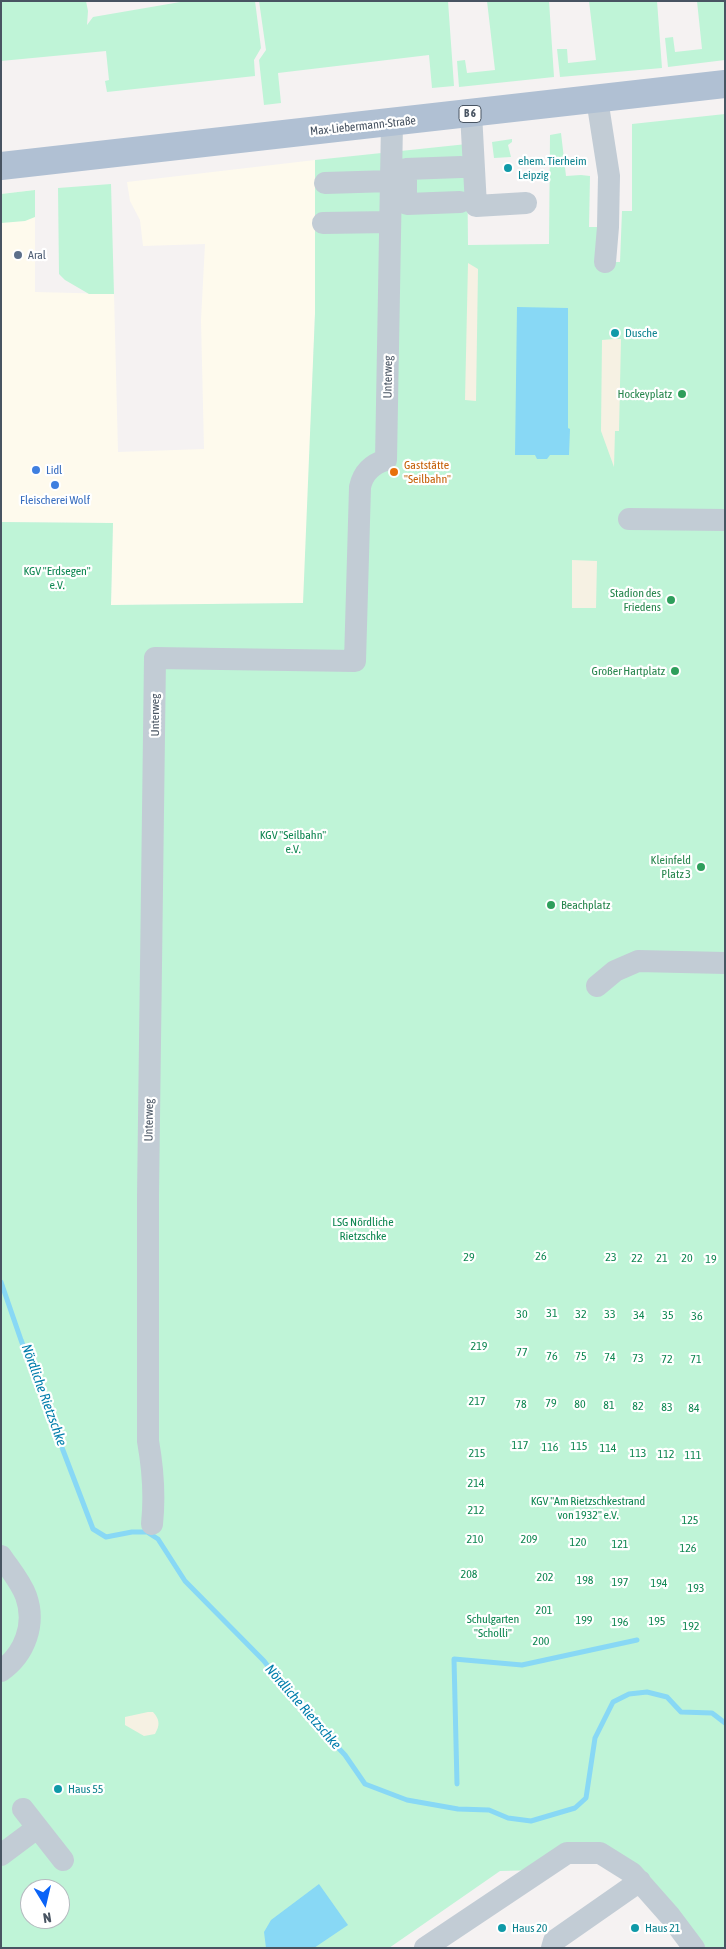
<!DOCTYPE html>
<html>
<head>
<meta charset="utf-8">
<style>
  body { margin:0 }
  #map { position:relative; width:726px; height:1949px; overflow:hidden; background:#f5f2f2; font-family:"Asap Condensed",sans-serif }
  canvas { display:block }
  .frame { position:absolute; inset:0; border:2px solid #485462; pointer-events:none }
  .north { position:absolute; left:20px; top:1879px; width:50px; height:50px; box-sizing:border-box; background:#fff; border:1px solid #b6bbc0; border-radius:50%; rotate:171deg; font-size:14px; font-weight:700; line-height:20px; text-align:center; color:#485462 }
  .north::after { content:''; display:block; margin:auto; width:18px; height:22px; background:#0a63f7; clip-path:polygon(50% 0,100% 100%,50% 72%,0 100%) }
</style>
</head>
<body>
<div id="map">
<canvas width="726" height="1949"></canvas>
<div class="frame"></div>
<div class="north">N</div>
</div>
<script>
const context = document.querySelector('canvas').getContext('2d');
context.lineJoin = 'round';
function paint(path, color) { context.fillStyle = color; context.fill(path, 'evenodd'); }
function trace(path, color, width, dash) { context.strokeStyle = color; context.lineWidth = width; context.lineCap = dash ? 'butt' : 'round'; context.setLineDash(dash || []); context.stroke(path); }
function drawText(font, color, halo, rows, align = 'center') {
  context.font = font + ' "Asap Condensed",sans-serif'; context.lineWidth = 4.5; context.setLineDash([]); context.textBaseline = 'middle'; context.strokeStyle = halo; context.fillStyle = color; for (const [text, x, y, turn = 0] of rows) {
    context.save(); context.translate(x, y); context.rotate((+turn || 0) * Math.PI / 180); context.textAlign = isNaN(turn) ? turn : align; if (halo) context.strokeText(text, 0, 0); context.fillText(text, 0, 0); context.restore();
  }
}
paint(new Path2D(`
  M315 160V313L304 603 111 605 113 523 1 522V194L35 190V292L114 294 118 452 204 449 201 320 205 244 143 246 140 220 130 201 127 182Z`), '#fefaed');
paint(new Path2D(`
  M1 1H86L88 11 87 25 93 17 186 1H255L261 48 254 60 255 76 107 92 105 81 109 80 106 51 1 61Z
  M259 1H448L454 86 432 88 429 55 278 73 281 103 264 105 259 60 266 50Z
  M487 1H549L554 77 459 87 457 61 465 60 467 73 495 70Z
  M589 1H657L662 68 560 77 557 49H567L568 63 596 60Z
  M697 1H725V60L668 67 665 38 673 37 675 52 702 49Z
  M725 114V1948H687L600 1853 540 1870 500 1871 389 1948H1V522L113 523 111 605 303 603 315 313V160L467 144 468 245 549 244 550 135 561 133 566 176 581 175 590 176 589 227H606L598 262H620L622 211H632V124ZM30 1889H60V1919H30Z
  M512 139V142L508 145 511 157 494 158 492 142Z
  M111 184 114 294H89L65 280 59 274 58 188Z
  M35 190V217L25 221 1 223V194Z`), '#bff4d7');
paint(new Path2D(`
  M468 263 478 269 476 401 465 400Z
  M614 339H621L619 431H615L614 467 601 431 602 340Z
  M572 560 597 561 596 608H572Z
  M148 1712H153C160 1720 160 1725 155 1734L144 1736 125 1725V1717Z`), '#f6f1e3');
paint(new Path2D(`
  M517 307 568 308V428L570 429 569 455H550L547 459H537L535 455H515Z
  M319 1884 348 1925 314 1948H266L264 1932 271 1920Z`), '#88d8f5');
trace(new Path2D(`
  M1 1282 21 1340 93 1529 106 1537 132 1532H147L158 1539 185 1581 264 1661 297 1704 345 1755 365 1784 407 1800 458 1809 489 1810 508 1818 531 1821 575 1808 586 1798 595 1738 613 1702 629 1694 647 1692 667 1697 681 1712 712 1713 725 1723
  M457 1784 454 1659 522 1665 637 1640`), '#88d8f5', 5);
trace(new Path2D(`
  M597 99 609 176 608 227 605 262
  M471 113 476 206 526 203
  M325 183 391 181
  M406 193V169L461 167
  M399 194 406 193 407 204 460 202
  M323 223 390 222
  M629 519 725 520
  M597 986 615 971 638 961 725 963
  M152 1524C155 1496 153 1469 148 1441V1195L155 658 355 661 360 487C363 473 372 464 386 460L392 123
  M1 1556C9 1568 21 1582 26 1596 36 1624 25 1654 1 1671
  M23 1809 63 1860
  M1 1855 37 1828
  M425 1948 567 1853H600L632 1873 670 1916 694 1948
  M552 1948 554 1941 640 1881`), '#c2ccd5', 22);
trace(new Path2D(`
  M1 166 725 84`), '#b0c0d3', 28);
for (const [x, y, r, color] of [
  [508,168,5,"#0f9aa8"],
  [18,255,5,"#5c6f8a"],
  [615,333,5,"#0f9aa8"],
  [682,394,5,"#2e9e5b"],
  [36,470,5,"#3f7fe0"],
  [394,472,5,"#e8710a"],
  [55,485,5,"#3f7fe0"],
  [671,600,5,"#2e9e5b"],
  [675,671,5,"#2e9e5b"],
  [701,867,5,"#2e9e5b"],
  [551,905,5,"#2e9e5b"],
  [58,1789,5,"#0f9aa8"],
  [502,1928,5,"#0f9aa8"],
  [635,1928,5,"#0f9aa8"]
]) { const dot = new Path2D(); dot.arc(x, y, r, 0, 2 * Math.PI); context.fillStyle = color; context.fill(dot); trace(dot, '#fff', 2); }
for (const [x, y, w] of [
  [470,114,22]
]) { const box = new Path2D(); box.roundRect(x - w / 2, y - 8.5, w, 17, 4); context.fillStyle = '#fff'; context.fill(box); trace(box, '#485462', 1); }
drawText('bold 11px', '#485462', null, [
  ["B 6",470,114]
]);
drawText('12px', '#485462', '#fff', [
  ["Max-Liebermann-Straße",363,126,-6],
  ["Unterweg",388,377,-89],
  ["Unterweg",155,715,-90],
  ["Unterweg",149,1120,-89]
]);
drawText('12px', '#0d838f', '#fff', [
  ["ehem. Tierheim",518,161],
  ["Leipzig",518,175],
  ["Dusche",625,333],
  ["Haus 55",68,1789],
  ["Haus 20",512,1928],
  ["Haus 21",645,1928]
], 'left');
drawText('12px', '#4e5e75', '#fff', [
  ["Aral",28,255]
], 'left');
drawText('12px', '#27864d', '#fff', [
  ["Hockeyplatz",672,394],
  ["Stadion des",661,593],
  ["Friedens",661,607],
  ["Großer Hartplatz",665,671],
  ["Kleinfeld",691,860],
  ["Platz 3",691,874],
  ["Beachplatz",561,905,"left"]
], 'right');
drawText('12px', '#c56008', '#fff', [
  ["Gaststätte",404,465],
  ["\"Seilbahn\"",404,479]
], 'left');
drawText('12px', '#366cbe', '#fff', [
  ["Lidl",46,470],
  ["Fleischerei Wolf",55,500,"center"]
], 'left');
drawText('12px', '#0f8752', '#fff', [
  ["KGV \"Erdsegen\"",57,571],
  ["e.V.",57,585],
  ["KGV \"Seilbahn\"",293,835],
  ["e.V.",293,849],
  ["LSG Nördliche",363,1222],
  ["Rietzschke",363,1236],
  ["26",541,1256],
  ["29",469,1257],
  ["23",611,1257],
  ["22",637,1258],
  ["21",662,1258],
  ["20",687,1258],
  ["19",711,1259],
  ["31",552,1313],
  ["30",522,1314],
  ["32",581,1314],
  ["33",610,1314],
  ["34",639,1315],
  ["35",668,1315],
  ["36",697,1316],
  ["219",479,1346],
  ["77",522,1352],
  ["76",552,1356],
  ["75",581,1356],
  ["74",610,1357],
  ["73",638,1358],
  ["72",667,1359],
  ["71",696,1359],
  ["217",477,1401],
  ["79",551,1403],
  ["78",521,1404],
  ["80",580,1404],
  ["81",609,1405],
  ["82",638,1406],
  ["83",667,1407],
  ["84",694,1408],
  ["117",520,1445],
  ["115",579,1446],
  ["116",550,1447],
  ["114",608,1448],
  ["215",477,1453],
  ["113",638,1453],
  ["112",666,1454],
  ["111",693,1455],
  ["214",476,1483],
  ["KGV \"Am Rietzschkestrand",588,1501],
  ["von 1932\" e.V.",588,1515],
  ["212",476,1510],
  ["125",690,1520],
  ["210",475,1539],
  ["209",529,1539],
  ["120",578,1542],
  ["121",620,1544],
  ["126",688,1548],
  ["208",469,1574],
  ["202",545,1577],
  ["198",585,1580],
  ["197",620,1582],
  ["194",659,1583],
  ["193",696,1588],
  ["201",544,1610],
  ["Schulgarten",493,1619],
  ["\"Scholli\"",493,1633],
  ["199",584,1620],
  ["195",657,1621],
  ["196",620,1622],
  ["192",691,1626],
  ["200",541,1641]
]);
drawText('italic 14px', '#027eac', '#fff', [
  ["Nördliche Rietzschke",44,1395,70],
  ["Nördliche Rietzschke",303,1707,49]
]);
</script>
</body>
</html>
